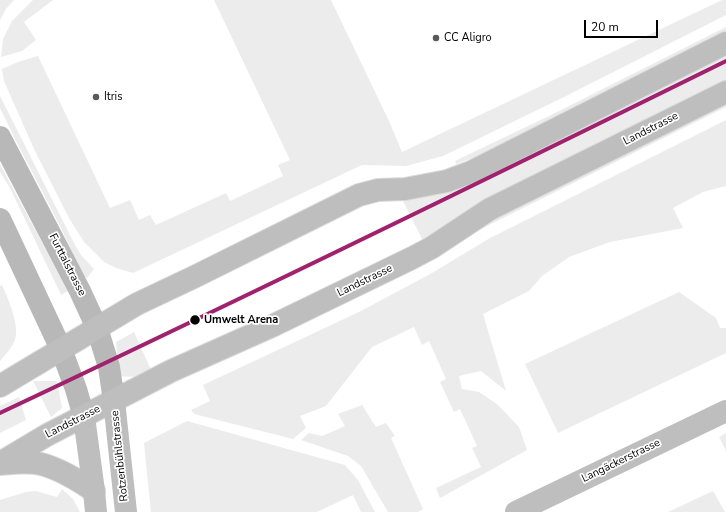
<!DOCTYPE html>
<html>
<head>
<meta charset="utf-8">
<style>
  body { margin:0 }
  #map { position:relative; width:726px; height:512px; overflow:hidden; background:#fff; font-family:"Nunito Sans",sans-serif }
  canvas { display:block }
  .scale { position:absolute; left:584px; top:20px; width:74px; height:18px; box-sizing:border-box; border:2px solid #000; border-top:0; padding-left:5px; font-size:12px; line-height:14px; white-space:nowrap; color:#000; -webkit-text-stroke:3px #fff; paint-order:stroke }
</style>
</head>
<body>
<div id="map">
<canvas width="726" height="512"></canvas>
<div class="scale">20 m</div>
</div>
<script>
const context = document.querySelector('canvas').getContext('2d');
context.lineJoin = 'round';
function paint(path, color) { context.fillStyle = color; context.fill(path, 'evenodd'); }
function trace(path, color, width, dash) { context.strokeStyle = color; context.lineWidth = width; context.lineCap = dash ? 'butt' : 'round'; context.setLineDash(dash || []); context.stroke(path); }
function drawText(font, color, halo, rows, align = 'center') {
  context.font = font + ' "Nunito Sans",sans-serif'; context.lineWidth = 3.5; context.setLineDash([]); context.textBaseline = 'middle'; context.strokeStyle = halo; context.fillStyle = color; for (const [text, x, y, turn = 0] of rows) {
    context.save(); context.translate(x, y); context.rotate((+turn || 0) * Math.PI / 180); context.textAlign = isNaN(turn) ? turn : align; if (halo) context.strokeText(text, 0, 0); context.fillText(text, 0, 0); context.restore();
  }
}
paint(new Path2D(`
  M0 0H14L6 9 0 20Z
  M33 0H53L24 22 36 40 22 51 1 57 3 39 12 21Z
  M214 0H331L389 121 402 152 722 0H726V15L564 97 443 156 406 166 362 165 133 273 116 268 104 262 84 242 69 218 34 149 4 81 2 69 18 62 38 56 110 208 130 200 139 220 150 215 156 225 226 193 230 201 283 176 278 165 290 160Z
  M726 27V33L491 151 456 164 455 161 555 113Z
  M726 53V81L423 241 402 199Z
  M0 96 75 245 81 255 94 269 87 278 83 276 61 228 17 143 0 108Z
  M726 101V107L481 229 480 227 492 218Z
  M726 120V186L703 192 673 208 683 228 610 242 569 257 542 276 529 291 483 314 506 391 481 371 459 376 462 389 479 392 497 404 519 427 527 450 440 498 436 488 481 467 472 448 477 446 460 409 454 412 440 382 446 379 429 341 422 345 414 327 372 347 326 406 300 416 306 428 293 439 194 414 191 410 210 401 203 385 359 312 432 273 490 238Z
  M0 164 68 291 61 295 10 188 0 172Z
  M2 285C8 298 20 326 15 340 12 348 5 355 0 361V286Z
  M679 292 716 318 720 328H726V353L558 433 525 364Z
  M134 332 152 372C141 376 131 378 119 376L116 342Z
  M33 381H57L62 408 51 417Z
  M19 397 26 420 0 433V406Z
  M362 405 376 427 386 423 395 436 391 438 423 509 418 512H388L361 466 348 456 301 440 309 433 322 436 345 426 338 414Z
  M187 421 345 465 358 480 375 512H361L353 495 317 512H151L144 443Z
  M726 433V451L719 437Z
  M62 489 73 499 80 512H0V500L26 492 36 491 57 497Z
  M713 491 725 512H668Z`), '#ececec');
const primary = new Path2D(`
  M0 386 137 304 194 277 359 195 378 190 405 189 447 181 471 172 726 43
  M0 463 47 435 171 371 272 326 412 258 431 248 490 209 726 92
  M0 464C13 463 28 461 41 464 60 469 78 480 94 491`);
trace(primary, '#dbdbdb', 24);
trace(new Path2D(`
  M114 401 126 512
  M84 417 94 491 96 512
  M516 512 726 411`), '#bebebe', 22);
trace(new Path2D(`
  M0 137 80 291 97 328 109 367 114 401
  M0 219 61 349 76 389 84 417`), '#b8b8b8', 22);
trace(primary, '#bebebe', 22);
trace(new Path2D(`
  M0 413C243 298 485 180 726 61`), '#a0216e', 4);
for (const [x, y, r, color] of [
  [436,38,4,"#595959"],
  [96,97,4,"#595959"],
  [195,320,5.5,"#000"]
]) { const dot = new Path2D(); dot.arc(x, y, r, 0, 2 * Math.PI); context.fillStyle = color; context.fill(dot); trace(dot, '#fff', 1.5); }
drawText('11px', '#000', '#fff', [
  ["CC Aligro",444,38],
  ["Itris",104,97]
], 'left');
drawText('11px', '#000', '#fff', [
  ["Landstrasse",651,129,-27],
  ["Furttalstrasse",67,265,63],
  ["Landstrasse",365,281,-26],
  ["Landstrasse",73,422,-27],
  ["Rotzenbühlstrasse",120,456,-96],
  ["Langäckerstrasse",621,461,-26]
]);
drawText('bold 11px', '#000', '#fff', [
  ["Umwelt Arena",204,320]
], 'left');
</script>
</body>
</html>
